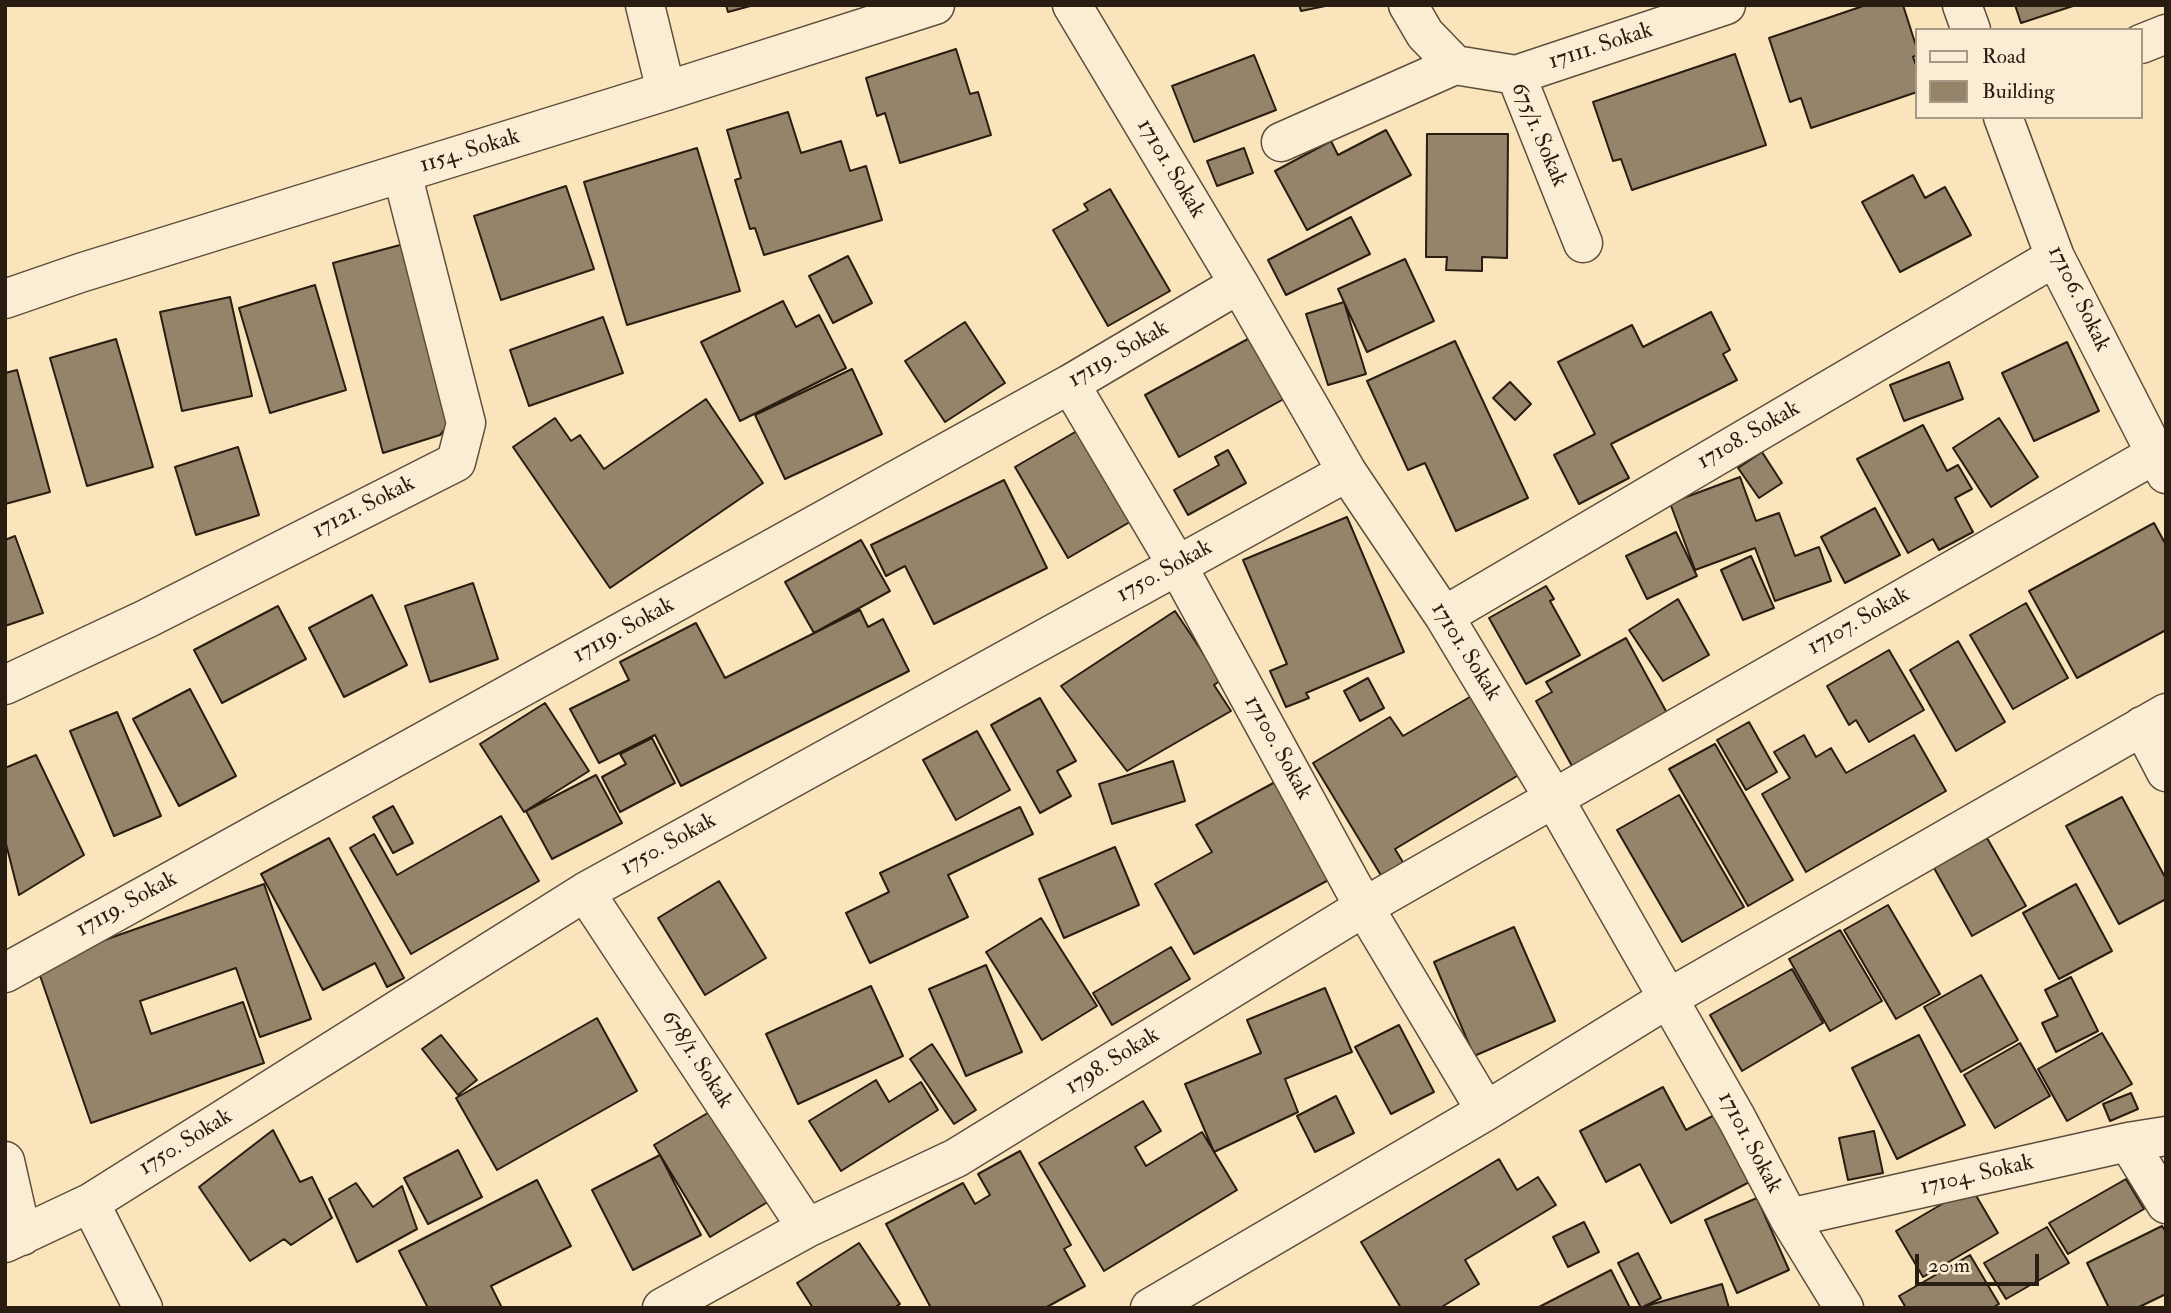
<!DOCTYPE html>
<html>
<head>
<meta charset="utf-8">
<style>
  body { margin:0 }
  #map { position:relative; width:2171px; height:1313px; overflow:hidden; background:#f9e4bb; font-family:"IM FELL Double Pica",serif }
  canvas { display:block }
  .frame { position:absolute; inset:0; border:7px solid #291c11; pointer-events:none }
  .legend { position:absolute; left:1915px; top:28px; width:228px; height:91px; box-sizing:border-box; background:#fbedd3; border:2px solid #a79985; margin:0; padding:9px 12px; list-style:none; font-size:21px; color:#291c11 }
  .legend li { display:flex; align-items:center; gap:14px; height:35px }
  .legend b { width:35px; border:2px solid #a79985 }
  .scale { position:absolute; left:1915px; top:1254px; width:124px; height:32px; box-sizing:border-box; border:4px solid #291c11; border-top:0; padding-left:9px; font-size:21px; line-height:24px; white-space:nowrap; color:#291c11; -webkit-text-stroke:5px #fbedd3; paint-order:stroke }
</style>
</head>
<body>
<div id="map">
<canvas width="2171" height="1313"></canvas>
<div class="frame"></div>
<ul class="legend">
<li><b style="height:9px;background:#fbedd3"></b>Road</li>
<li><b style="height:19px;background:#958469"></b>Building</li>
</ul>
<div class="scale">20 m</div>
</div>
<script>
const context = document.querySelector('canvas').getContext('2d');
context.lineJoin = 'round';
function paint(path, color) { context.fillStyle = color; context.fill(path, 'evenodd'); }
function trace(path, color, width, dash) { context.strokeStyle = color; context.lineWidth = width; context.lineCap = dash ? 'butt' : 'round'; context.setLineDash(dash || []); context.stroke(path); }
function drawText(font, color, halo, rows, align = 'center') {
  context.font = font + ' "IM FELL Double Pica",serif'; context.lineWidth = 7; context.setLineDash([]); context.textBaseline = 'middle'; context.strokeStyle = halo; context.fillStyle = color; for (const [text, x, y, turn = 0] of rows) {
    context.save(); context.translate(x, y); context.rotate((+turn || 0) * Math.PI / 180); context.textAlign = isNaN(turn) ? turn : align; if (halo) context.strokeText(text, 0, 0); context.fillText(text, 0, 0); context.restore();
  }
}
const building = new Path2D(`
  M726 5H754L728 12Z
  M1299 5H1330L1301 11Z
  M1866 5H1903L1917 49V55L1913 57 1917 68V92L1811 128 1801 98 1790 102 1769 38Z
  M2015 5H2076L2021 23Z
  M956 49 970 94 978 92 991 135 900 163 885 113 877 116 866 78Z
  M1735 54 1766 145 1632 190 1621 159 1613 161 1593 102Z
  M1254 55 1276 110 1194 142 1172 86Z
  M788 112 801 153 841 141 850 171 866 166 882 220 764 255 755 228 750 229 735 180 741 178 727 130Z
  M1386 130 1411 175 1307 230 1275 171 1331 141 1338 155Z
  M1427 134H1508L1507 258 1482 257V271L1446 270 1447 257H1426Z
  M697 148 740 291 627 325 584 182Z
  M1244 148 1253 173 1217 186 1207 161Z
  M1913 175 1925 198 1945 187 1971 235 1900 272 1862 202Z
  M566 186 594 269 501 300 474 216Z
  M1110 189 1170 291 1108 326 1053 230 1088 210 1084 204Z
  M1351 217 1370 254 1286 295 1268 260Z
  M415 241 457 415 440 435 383 453 333 263Z
  M848 256 872 303 833 323 809 276Z
  M1405 259 1434 321 1367 352 1338 289Z
  M315 285 346 390 270 413 239 308Z
  M230 297 252 396 182 411 160 312Z
  M783 301 796 327 819 315 846 368 740 421 701 342Z
  M1344 302 1366 374 1328 385 1306 314Z
  M1711 312 1730 350 1723 354 1737 380 1611 444 1629 478 1579 504 1554 455 1595 434 1558 362 1632 325 1643 347Z
  M603 317 623 373 529 406 510 350Z
  M965 322 1005 383 945 422 905 361Z
  M1257 334 1291 395 1179 457 1145 395Z
  M116 339 153 467 87 486 50 358Z
  M1455 341 1528 498 1456 531 1425 463 1408 470 1367 381Z
  M2067 342 2099 411 2034 441 2002 373Z
  M1949 362 1963 399 1904 421 1890 385Z
  M852 369 882 434 785 479 755 415Z
  M17 370 50 492 5 504V373Z
  M1510 382 1531 404 1515 420 1493 398Z
  M706 399 763 483 610 588 513 447 555 418 571 441 580 435 604 469Z
  M1999 418 2038 477 1991 507 1953 448Z
  M1923 425 1947 471 1958 465 1972 489 1955 498 1973 532 1939 550 1933 539 1908 553 1857 459Z
  M1082 428 1135 519 1068 558 1015 467Z
  M238 447 259 515 196 535 175 467Z
  M1228 450 1246 483 1188 515 1174 490 1219 465 1215 457Z
  M1762 452 1782 483 1759 498 1738 468Z
  M1740 477 1756 521 1779 513 1795 556 1819 547 1831 581 1775 601 1755 548 1695 570 1670 503Z
  M1004 480 1047 568 934 624 905 566 886 576 871 545Z
  M1875 508 1900 555 1845 583 1821 537Z
  M1347 517 1404 652 1306 693 1309 698 1286 707 1270 671 1287 664 1243 560Z
  M2154 523 2166 545V630L2077 678 2029 591Z
  M1676 532 1697 576 1647 599 1626 556Z
  M15 536 43 613 5 626V540Z
  M861 540 890 591 814 633 785 582Z
  M1751 556 1774 608 1743 620 1721 570Z
  M473 583 498 659 430 682 405 606Z
  M1546 586 1554 599 1550 601 1580 655 1526 684 1489 618Z
  M372 595 407 665 344 697 309 628Z
  M1678 599 1709 655 1663 681 1629 630Z
  M2026 603 2068 678 2013 709 1970 635Z
  M278 606 306 659 222 703 194 650Z
  M860 610 868 627 883 619 909 671 681 786 655 735 599 763 570 709 629 680 620 662 696 623 725 678Z
  M1175 611 1221 680 1214 685 1231 711 1127 771 1061 686Z
  M1626 638 1667 713 1572 766 1536 701 1552 692 1546 682Z
  M1958 641 2005 722 1956 751 1910 670Z
  M1889 650 1924 710 1869 742 1856 720 1849 725 1827 686Z
  M1368 678 1384 708 1360 721 1344 691Z
  M190 689 236 776 179 806 133 719Z
  M1475 694 1522 773 1395 849 1404 864 1382 877 1313 763 1390 717 1403 736Z
  M1040 698 1076 761 1057 771 1071 796 1040 813 991 725Z
  M545 703 589 771 524 812 480 744Z
  M117 712 161 816 114 836 70 731Z
  M1749 722 1777 772 1746 790 1717 740Z
  M977 731 1010 790 956 820 923 760Z
  M1804 735 1816 757 1831 748 1846 773 1914 735 1946 791 1806 872 1762 794 1790 778 1774 752Z
  M652 738 675 783 620 812 602 777 626 764 620 754Z
  M1715 744 1793 880 1748 906 1669 769Z
  M36 755 84 855 19 895 5 840V768Z
  M1173 761 1185 801 1112 824 1099 784Z
  M596 775 622 823 552 859 526 811Z
  M1277 781 1332 878 1194 954 1155 884 1212 852 1196 825Z
  M1679 795 1744 907 1682 942 1617 830Z
  M2122 797 2166 879V899L2119 924 2066 826Z
  M393 806 413 843 393 853 373 817Z
  M1020 807 1033 834 948 875 968 917 870 963 846 913 889 892 880 873Z
  M501 816 539 881 411 954 350 848 374 834 397 875Z
  M329 838 404 978 387 987 375 963 323 990 261 874Z
  M1987 838 2026 906 1972 936 1934 868Z
  M1115 847 1139 905 1064 938 1039 879Z
  M719 881 766 958 705 995 658 918Z
  M264 884 311 1019 260 1037 236 968 140 1001 151 1034 243 1002 264 1063 91 1123 36 964Z
  M2076 884 2112 951 2059 979 2023 913Z
  M1888 905 1940 994 1896 1019 1844 930Z
  M1041 918 1097 1006 1042 1040 986 952Z
  M1514 927 1555 1021 1474 1056 1434 962Z
  M1840 930 1882 1001 1830 1031 1789 959Z
  M1171 947 1190 979 1112 1025 1093 993Z
  M986 965 1022 1052 966 1076 929 989Z
  M1792 969 1823 1023 1742 1071 1710 1015Z
  M1981 975 2018 1040 1961 1072 1924 1007Z
  M2071 977 2098 1031 2056 1052 2042 1023 2058 1016 2045 990Z
  M871 986 903 1056 798 1104 766 1034Z
  M1325 988 1352 1052 1285 1079 1298 1112 1214 1152 1185 1084 1261 1053 1247 1020Z
  M597 1018 637 1091 497 1170 456 1098Z
  M1399 1025 1434 1092 1391 1114 1355 1047Z
  M2102 1033 2132 1084 2067 1121 2038 1069Z
  M441 1035 477 1080 458 1095 422 1049Z
  M1919 1035 1965 1125 1897 1159 1852 1068Z
  M2020 1043 2050 1096 1995 1128 1964 1075Z
  M932 1044 976 1110 954 1124 910 1059Z
  M876 1080 889 1102 921 1082 938 1110 841 1171 809 1121Z
  M1663 1087 1686 1130 1722 1111 1757 1178 1671 1223 1640 1164 1606 1182 1580 1131Z
  M2131 1093 2138 1109 2110 1121 2103 1104Z
  M1336 1096 1354 1133 1315 1152 1297 1116Z
  M1143 1101 1161 1131 1135 1147 1146 1166 1202 1132 1237 1190 1104 1271 1039 1163Z
  M716 1108 771 1200 710 1237 654 1145Z
  M273 1130 300 1182 312 1177 332 1218 291 1245 284 1239 250 1261 199 1187Z
  M1874 1131 1883 1173 1848 1180 1839 1138Z
  M458 1150 482 1197 428 1224 404 1178Z
  M1020 1151 1071 1245 1064 1249 1085 1286 1045 1308H931L886 1224 963 1183 975 1204 990 1195 978 1174Z
  M660 1155 701 1235 633 1270 592 1190Z
  M1499 1159 1517 1190 1538 1177 1556 1205 1465 1260 1479 1284 1440 1308H1401L1361 1242Z
  M2126 1179 2144 1209 2068 1254 2049 1223Z
  M537 1180 571 1246 491 1286 502 1308H428L399 1251Z
  M356 1183 373 1207 402 1186 417 1229 357 1262 329 1199Z
  M1971 1187 1998 1233 1923 1277 1896 1231Z
  M1757 1198 1789 1270 1737 1293 1705 1220Z
  M1584 1222 1599 1252 1568 1267 1553 1237Z
  M2162 1226 2166 1232V1294L2137 1308H2109L2087 1263Z
  M2047 1227 2069 1263 2006 1299 1984 1263Z
  M859 1243 900 1304 894 1308H813L797 1283Z
  M1638 1253 1661 1298 1641 1308 1618 1263Z
  M1970 1255 1999 1304 1992 1308H1906L1899 1296Z
  M1611 1270 1630 1308H1537Z
  M1722 1284 1729 1308H1646V1306Z`);
paint(building, '#958469');
trace(building, '#291c11', 2);
const minor = new Path2D(`
  M645 5 666 91
  M1072 5 1239 284 1347 472 1444 616 1553 797 1737 1119 1789 1218 1844 1308
  M1408 5 1425 34 1455 65 1516 75 1583 243
  M1962 5 1971 30
  M2141 44 2166 34
  M1516 75 1726 5
  M2003 117 2055 257 2166 474
  M1281 142 1455 65
  M5 299 80 273 666 91 935 5
  M1070 384 1177 565 1364 907 1486 1111
  M1444 616 2055 257
  M5 685 146 619 456 462 466 423 402 173
  M2142 726 2166 772
  M585 892 807 1228
  M5 973 1070 384 1239 284
  M2128 1142 2166 1204
  M5 1161 22 1236
  M90 1203 143 1308
  M1789 1218 2128 1142 2166 1136
  M5 1243 90 1203 585 892 1347 472
  M662 1308 807 1228 956 1158 1364 907 2166 448
  M1150 1308 1486 1111 1667 999 2166 713`);
trace(minor, '#5d4e3c', 41);
trace(minor, '#fbedd3', 38);
drawText('23px', '#291c11', '#fbedd3', [
  ["17111. Sokak",1601,47,-18],
  ["675/1. Sokak",1538,135,67],
  ["1154. Sokak",470,152,-17],
  ["17101. Sokak",1170,169,59],
  ["17106. Sokak",2078,299,64],
  ["17119. Sokak",1119,355,-30],
  ["17108. Sokak",1749,436,-30],
  ["17121. Sokak",364,508,-27],
  ["1750. Sokak",1165,572,-29],
  ["17107. Sokak",1859,622,-30],
  ["17119. Sokak",624,631,-29],
  ["17101. Sokak",1465,652,58],
  ["17100. Sokak",1277,748,61],
  ["1750. Sokak",669,845,-29],
  ["17119. Sokak",127,905,-29],
  ["678/1. Sokak",696,1060,57],
  ["1798. Sokak",1113,1062,-32],
  ["1750. Sokak",186,1143,-32],
  ["17101. Sokak",1749,1143,62],
  ["17104. Sokak",1977,1176,-13]
]);
</script>
</body>
</html>
